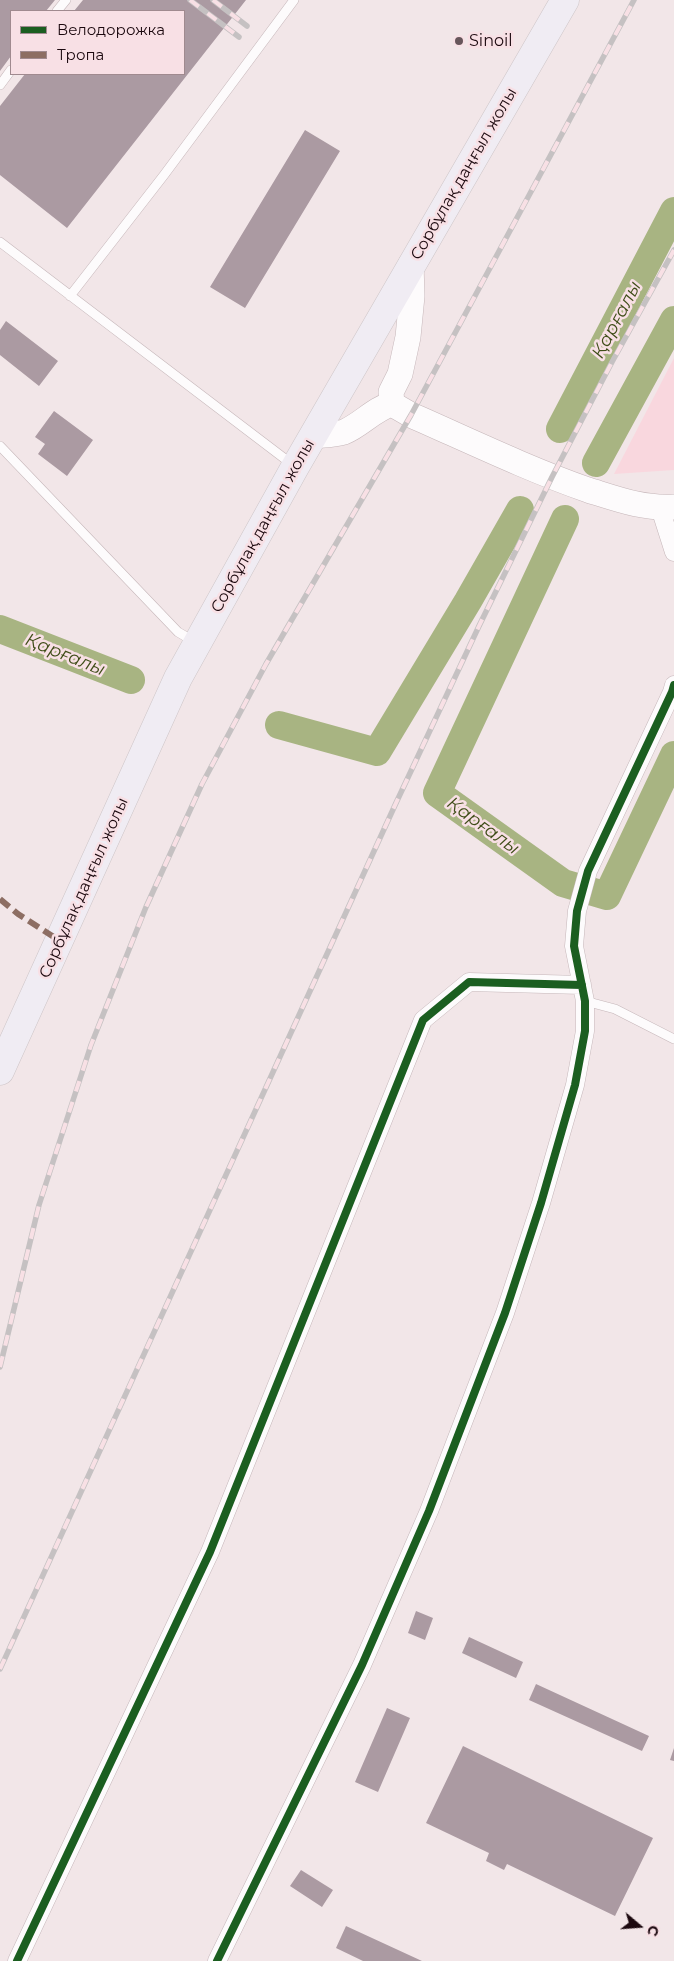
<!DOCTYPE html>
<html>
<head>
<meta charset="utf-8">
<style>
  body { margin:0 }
  #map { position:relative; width:674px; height:1961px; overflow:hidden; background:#f2e6e8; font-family:Montserrat,sans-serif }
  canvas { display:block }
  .legend { position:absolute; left:10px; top:10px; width:175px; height:65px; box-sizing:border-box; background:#f8e0e5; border:1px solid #a08a8f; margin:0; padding:6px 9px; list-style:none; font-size:15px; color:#1c090f }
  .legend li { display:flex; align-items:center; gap:10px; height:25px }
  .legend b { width:25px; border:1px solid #a08a8f }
  .north { position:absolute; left:614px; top:1901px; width:50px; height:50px; -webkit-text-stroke:4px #f8e0e5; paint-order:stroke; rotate:108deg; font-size:14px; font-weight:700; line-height:20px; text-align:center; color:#1c090f }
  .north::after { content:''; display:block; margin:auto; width:18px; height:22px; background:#1c090f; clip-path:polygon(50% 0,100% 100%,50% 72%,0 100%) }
</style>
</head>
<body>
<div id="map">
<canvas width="674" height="1961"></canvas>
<ul class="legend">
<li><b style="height:6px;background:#1b5e20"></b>Велодорожка</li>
<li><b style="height:6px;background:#8d6e63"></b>Тропа</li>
</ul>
<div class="north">С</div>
</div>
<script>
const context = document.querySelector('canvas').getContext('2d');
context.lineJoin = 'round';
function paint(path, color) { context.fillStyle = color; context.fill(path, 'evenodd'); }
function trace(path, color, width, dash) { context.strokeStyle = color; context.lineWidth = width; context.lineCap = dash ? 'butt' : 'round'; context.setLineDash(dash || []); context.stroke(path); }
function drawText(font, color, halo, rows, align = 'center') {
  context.font = font + ' Montserrat,sans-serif'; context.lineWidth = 5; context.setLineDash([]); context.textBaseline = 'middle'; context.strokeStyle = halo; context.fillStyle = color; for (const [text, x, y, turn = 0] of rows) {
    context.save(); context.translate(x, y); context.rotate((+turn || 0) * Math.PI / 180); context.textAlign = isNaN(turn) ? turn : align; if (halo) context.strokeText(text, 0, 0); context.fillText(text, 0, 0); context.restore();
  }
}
paint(new Path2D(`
  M674 358V470L614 474Z`), '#f9d7de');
trace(new Path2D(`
  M560 429 674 211
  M596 463 674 320
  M565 519 437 793 563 883 607 896 674 755
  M0 629 131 680
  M279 725 377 752 468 601 520 510`), '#a8b482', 28);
paint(new Path2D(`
  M0 0H55L46 11H11V56L0 71Z
  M83 0H246L67 228 0 175V106L25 74H184V11H74Z
  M305 130 340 151 245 308 210 287Z
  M6 321 58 361 39 386 0 355V330Z
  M54 411 93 440 67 476 38 454 45 444 35 437Z
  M416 1611 433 1618 425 1640 408 1633Z
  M469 1637 523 1662 516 1678 462 1653Z
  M536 1684 649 1736 642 1751 529 1700Z
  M387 1708 410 1718 378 1792 355 1782Z
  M463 1746 653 1838 615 1916 507 1864 504 1870 486 1861 489 1853 426 1823Z
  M674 1748V1761L670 1760Z
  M301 1870 333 1890 322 1907 290 1886Z
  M346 1926 422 1961H363L336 1948Z`), '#ab9aa2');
const lane = new Path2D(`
  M57 11 66 0
  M0 85 11 70
  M0 242 293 465
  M70 296 164 175 294 0
  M0 446 178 632 195 642
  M585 1001 615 1009 674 1039`);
const street = new Path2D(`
  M660 508 674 552
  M17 1961 210 1552 423 1020 469 982 582 985
  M217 1961 362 1665 429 1511 505 1313 541 1203 575 1085 585 1031V1001L574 946 577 911 588 871 672 692 674 685`);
const secondary = new Path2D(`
  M392 404 391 392 400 374 408 337 412 296 411 264
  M313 436C324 435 334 435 344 432 361 425 374 409 392 404L411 415C470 441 528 469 588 490 617 499 643 509 674 507`);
const primary = new Path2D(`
  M0 1071 178 678 295 467 565 0`);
trace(lane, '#c5b6b9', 10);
trace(street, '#c5b6b9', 19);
trace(secondary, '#c5b6b9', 26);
trace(primary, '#cdc5c7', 29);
trace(lane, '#fdfbfc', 9);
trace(street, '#fdfbfc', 18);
trace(secondary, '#fdfbfc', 25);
trace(primary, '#f0ecf3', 28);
const rail = new Path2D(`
  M190 0 239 37
  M213 0 247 26
  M0 1367 39 1205 91 1045 146 907 202 784 266 664 411 415 634 0
  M0 1669 396 803 479 626 552 477 612 362 674 250`);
trace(rail, '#c5c1c2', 5.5);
trace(rail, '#f8e0e5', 4, [11]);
trace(new Path2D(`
  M0 899 18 914 60 941`), '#8d6e63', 6, [12, 6]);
trace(new Path2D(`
  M17 1961 210 1552 423 1020 469 982 582 985
  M217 1961 362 1665 429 1511 505 1313 541 1203 575 1085 585 1031V1001L574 946 577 911 588 871 672 692 674 685`), '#1b5e20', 8);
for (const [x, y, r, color] of [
  [459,41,5,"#67565b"]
]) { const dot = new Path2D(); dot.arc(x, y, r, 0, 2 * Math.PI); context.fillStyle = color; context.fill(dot); trace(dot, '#f8e0e5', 2); }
drawText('16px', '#1c090f', '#f8e0e5', [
  ["Sinoil",469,41]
], 'left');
drawText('16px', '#1c090f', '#f8e0e5', [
  ["Сорбұлақ даңғыл жолы",464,174,-60],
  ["Сорбұлақ даңғыл жолы",263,526,-61],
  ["Сорбұлақ даңғыл жолы",84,888,-66]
]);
drawText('italic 18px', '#3f4d18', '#f8e0e5', [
  ["Қарғалы",617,320,-62],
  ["Қарғалы",65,655,22],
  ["Қарғалы",483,826,36]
]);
</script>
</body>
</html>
